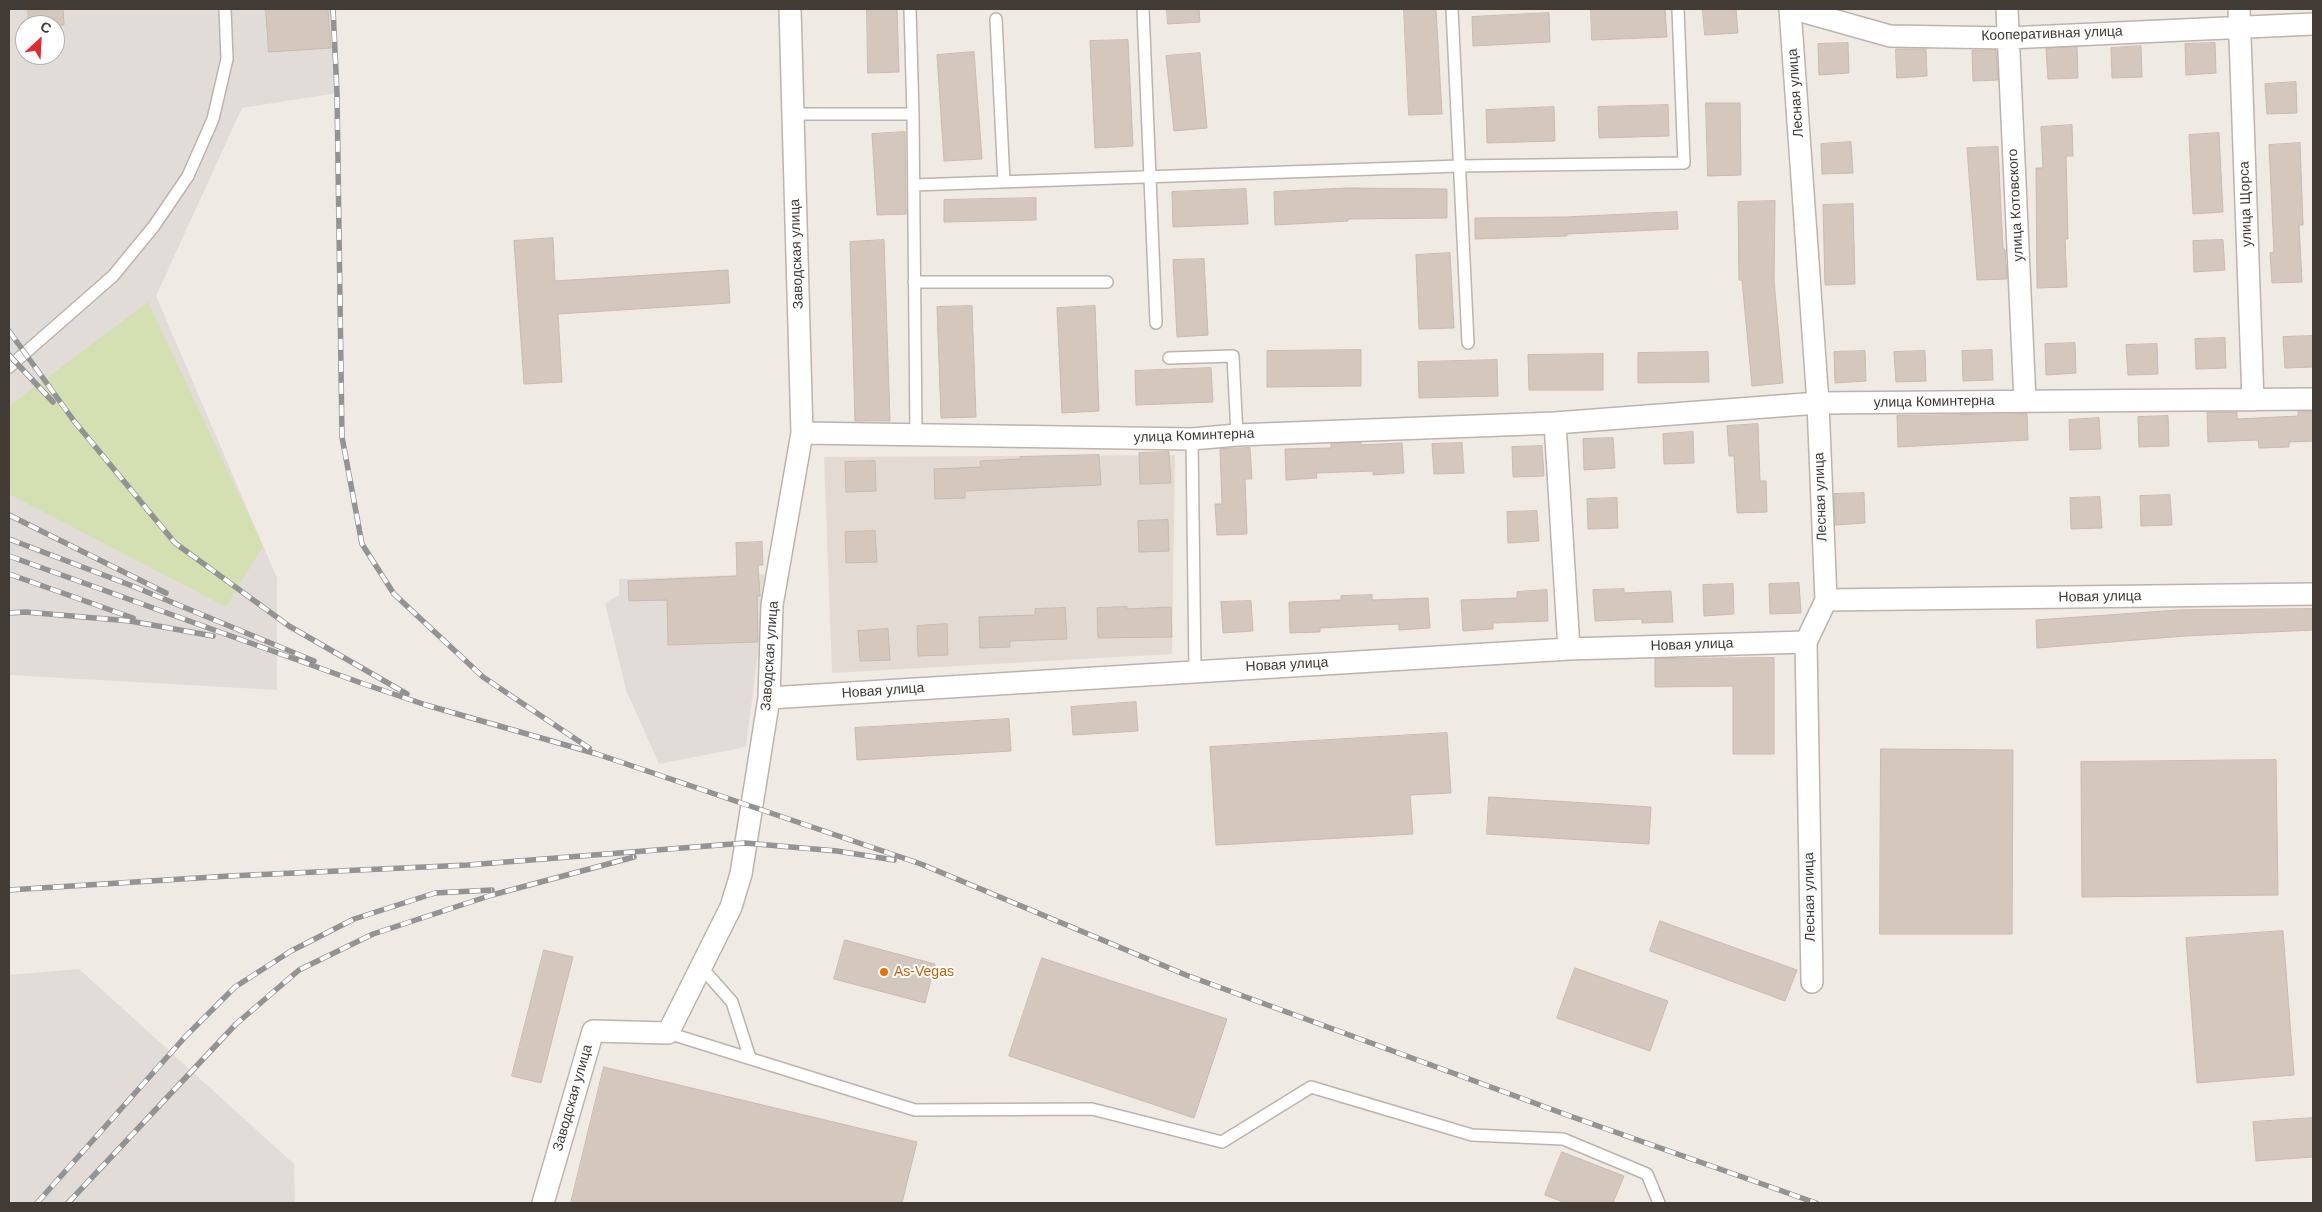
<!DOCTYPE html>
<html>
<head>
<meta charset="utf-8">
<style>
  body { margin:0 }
  #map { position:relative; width:2322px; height:1212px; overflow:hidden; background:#f0eae4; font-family:Arial,sans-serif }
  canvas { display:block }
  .frame { position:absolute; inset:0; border:10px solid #413a35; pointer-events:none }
  .north { position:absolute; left:15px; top:15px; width:50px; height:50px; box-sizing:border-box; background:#fff; border:1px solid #b3b0ae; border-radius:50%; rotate:25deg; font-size:14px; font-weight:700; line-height:20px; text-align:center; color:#413a35 }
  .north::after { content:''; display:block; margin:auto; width:18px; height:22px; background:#e12a30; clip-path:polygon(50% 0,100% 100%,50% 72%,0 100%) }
</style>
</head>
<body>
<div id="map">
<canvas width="2322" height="1212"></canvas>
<div class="frame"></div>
<div class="north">С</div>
</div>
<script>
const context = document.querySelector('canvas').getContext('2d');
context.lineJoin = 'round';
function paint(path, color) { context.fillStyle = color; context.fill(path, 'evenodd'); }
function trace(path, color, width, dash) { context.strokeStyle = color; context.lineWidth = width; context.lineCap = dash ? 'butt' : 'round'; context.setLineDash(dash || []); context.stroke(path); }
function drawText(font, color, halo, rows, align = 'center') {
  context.font = font + ' Arial,sans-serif'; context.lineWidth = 4; context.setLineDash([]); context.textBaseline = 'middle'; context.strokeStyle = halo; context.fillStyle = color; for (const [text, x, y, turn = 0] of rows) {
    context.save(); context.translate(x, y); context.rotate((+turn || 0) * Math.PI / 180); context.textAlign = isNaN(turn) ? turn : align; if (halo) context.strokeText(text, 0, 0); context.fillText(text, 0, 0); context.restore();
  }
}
paint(new Path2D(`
  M1175 455 1172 654 832 673 824 457Z`), '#e3dbd3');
paint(new Path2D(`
  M9 9H336L337 93 242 108 156 296 277 578V690L9 675ZM25 25H55V55H25Z
  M768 574 746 747 659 764 626 690 605 603 619 595V579Z
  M79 969 294 1164 295 1203H9V975Z`), '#e2dcd9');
paint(new Path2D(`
  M148 302 263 546 226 607 9 494V406Z`), '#d4e0b1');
const building = new Path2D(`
  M28 9H63L64 25H29Z
  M266 9H328L331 48 269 52Z
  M867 9H897L899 72 868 73Z
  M1167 9H1199L1200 22 1168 24Z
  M1404 9H1436L1442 114 1409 115Z
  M1591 9H1665L1667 37 1592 40Z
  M1703 9H1736L1738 33 1705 35Z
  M1549 13 1550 42 1473 46 1472 17Z
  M1128 40 1133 146 1095 148 1090 41Z
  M1848 43 1849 73 1819 75 1818 44Z
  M2215 43 2216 73 2186 75 2185 44Z
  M2141 46 2142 77 2112 78 2111 48Z
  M2077 47 2078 78 2048 79 2046 49Z
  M1896 49H1926L1927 76 1897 78Z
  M1996 50 1998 80 1973 81 1972 51Z
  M974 52 982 159 944 161 937 55Z
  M1200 53 1207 128 1174 131 1166 56Z
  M2296 82 2297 113 2267 114 2265 84Z
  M1706 103H1740L1741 175 1708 176Z
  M1668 105 1669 136 1599 138 1598 107Z
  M1554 107 1555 141 1487 143 1486 110Z
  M2072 125 2073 156H2066L2068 239H2065L2067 287 2037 288 2036 168H2043L2041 127Z
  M905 132 906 214 877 215 872 134Z
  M2219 133 2223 212 2193 214 2189 135Z
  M1851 142 1853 173 1822 174 1821 144Z
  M2300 143 2303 225H2299L2302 282 2272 283 2270 253 2274 252 2269 145Z
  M1998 147 2003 249H2005L2007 279 1977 280 1967 148Z
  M1346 188 1447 189V218L1348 219V221L1275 225 1274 192Z
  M1246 189 1248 224 1173 227 1172 192Z
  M1036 198V220L944 222V200Z
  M1775 201 1774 280 1783 383 1752 386 1742 280H1739L1738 202Z
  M1853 204 1855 284 1825 285 1823 205Z
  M1677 212 1678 229 1567 234V236L1475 239V218L1566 217Z
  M553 238 555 281 728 270 730 303 558 314 562 382 524 384 514 241Z
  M884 240 890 421H855L850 242Z
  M2223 240 2225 270 2194 272 2193 241Z
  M1450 253 1454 328 1419 329 1416 255Z
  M1204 259 1208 335 1177 337 1173 260Z
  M972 306 976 417 941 418 937 307Z
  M1095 306 1099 411 1062 413 1057 308Z
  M2313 336V367L2285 368 2283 337Z
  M2225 338 2226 368 2196 369 2195 339Z
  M2075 343 2076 373 2046 375 2045 344Z
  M2157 344 2158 374 2128 375 2126 345Z
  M1361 350V386L1267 387V351Z
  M1992 350 1993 380 1963 381 1962 351Z
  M1865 351 1866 381 1835 383 1834 352Z
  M1925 351 1926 381 1896 382 1894 352Z
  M1708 352 1709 382 1638 383V353Z
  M1603 354V390H1529L1528 355Z
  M1497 360 1498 396 1419 398 1418 362Z
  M1211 368 1213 402 1136 405 1135 371Z
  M2313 412V441L2289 442V447L2259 448 2258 440 2208 442 2207 412H2237V419L2298 416V412Z
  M2027 414 2028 440 1898 447 1897 416Z
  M2168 416 2169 446 2139 447 2138 417Z
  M2099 418 2101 449 2070 450 2069 420Z
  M1758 424 1760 481H1766L1767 512 1737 513 1734 456H1729L1727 426Z
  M1693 432 1694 463 1664 464 1663 434Z
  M1613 438 1615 468 1584 470 1583 439Z
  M1361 443V445L1402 443 1404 473 1373 475V471L1316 473 1317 478 1286 480 1285 449 1331 448V444Z
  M1462 443 1464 473 1434 474 1432 444Z
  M1542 446 1544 476 1513 477 1512 447Z
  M1250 448 1252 479H1245L1247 534 1217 535 1215 504H1222L1220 449Z
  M1169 452 1171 483 1140 484 1139 453Z
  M1099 455 1101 485 965 491V498L935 499 934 469 981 467 980 461 1020 459V457Z
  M875 461 876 491 846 492 845 462Z
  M1864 493 1865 523 1835 525 1834 494Z
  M2170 495 2172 525 2141 526 2140 496Z
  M2100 497 2102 528 2071 529 2070 498Z
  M1617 498 1618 528 1588 529 1587 499Z
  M1537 511 1539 541 1508 543 1507 512Z
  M1168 520 1169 551 1139 552 1138 521Z
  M875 531 877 562 846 563 845 532Z
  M762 542 763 565H758L760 596H757L758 642 668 645 667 600 629 601 628 581 737 576 736 543Z
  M1799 583 1801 613 1770 614 1769 584Z
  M1733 584 1734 614 1704 616 1703 585Z
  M1624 589V593L1671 591 1673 622 1642 623V619L1595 621 1593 590Z
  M1547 590 1548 621 1493 623V629L1463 631 1461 600 1517 598V592Z
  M1372 595V600L1428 598 1430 628 1399 630V624L1320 628V632L1290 633 1289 602 1341 600V596Z
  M1251 601 1253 631 1223 633 1221 602Z
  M1127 607V609L1171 607 1172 637 1098 638 1097 608Z
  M1065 608 1067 639 1010 641V647L980 648 979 617 1035 615V609Z
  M2313 609V630L2185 636 2037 648 2036 620 2179 610Z
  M947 624 948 655 918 656 917 626Z
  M888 629 890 660 860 661 858 631Z
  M1774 658V754H1733V686L1655 687V659Z
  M1136 702 1138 731 1073 735 1071 707Z
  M1009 719 1011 751 857 760 855 728Z
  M1447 733 1451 793 1410 795 1413 834 1216 845 1210 747Z
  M1881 749 2013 750 2012 934H1880Z
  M2276 760 2278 895 2082 897 2081 762Z
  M1489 797 1651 807 1649 844 1487 834Z
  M1660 921 1797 970 1785 1001 1650 951Z
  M2283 931 2294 1075 2197 1083 2186 938Z
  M845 940 935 964 925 1003 834 979Z
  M544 950 573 957 541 1083 512 1076Z
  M1042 958 1227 1019 1194 1118 1009 1056Z
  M1575 968 1668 1001 1650 1051 1557 1018Z
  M604 1067 917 1142 902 1203H571Z
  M2313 1118V1157L2256 1161 2253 1122Z
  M1562 1152 1624 1176 1613 1203H1566L1545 1195Z`);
paint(building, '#d3c7be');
trace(building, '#cabaaf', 1);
const service = new Path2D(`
  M1143 9 1156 323
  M1452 9 1468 343
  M996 19 1004 182
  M793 114H913L910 9
  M913 114 916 435
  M914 185 1459 166 1684 163 1678 9
  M914 282H1107
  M1169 358 1233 356 1237 435
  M9 367 113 276 154 226 188 176 213 119 227 59 225 9
  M1192 439 1195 670
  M702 968 732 1002 750 1058
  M668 1033 915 1110 1092 1109 1222 1142 1311 1087 1472 1135 1563 1139 1647 1174 1659 1203`);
const minor = new Path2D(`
  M1790 9 1818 403 1826 600 1806 642 1812 982
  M1794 9 1890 36 2008 38 2313 24
  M2007 9 2025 401
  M2239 9 2253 400
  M1555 423 1569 649
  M802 433 1192 439 1237 435 1555 423 1818 403 2313 399
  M1826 600 2313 594
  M769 698 1569 649 1806 642
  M543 1203 593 1031 668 1033 731 907 741 874 769 698 772 605 802 433 790 9`);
trace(service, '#bdb3ab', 14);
trace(minor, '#bdb3ab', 24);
trace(service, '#fff', 11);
trace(minor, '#fff', 21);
const rail = new Path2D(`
  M333 9 337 93 342 437 362 544 394 594 483 677 589 748
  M9 331 74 421 175 543 289 626 407 694
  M9 355 53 402
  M9 515 166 593
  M9 539 135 587 314 661
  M9 556 364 684 426 705 597 754 921 864 1186 975 1567 1115 1816 1203
  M9 574 133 618
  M9 613 25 612 130 621 213 636
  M9 890 229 876 468 865 745 843 837 851 894 860
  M37 1203 185 1037 235 987 291 951 354 919 435 893 492 890
  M68 1203 236 1024 299 970 373 934 492 895 634 857`);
trace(rail, '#939393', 5.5);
trace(rail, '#fff', 4, [11]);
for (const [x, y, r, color] of [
  [884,972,5,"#e8710a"]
]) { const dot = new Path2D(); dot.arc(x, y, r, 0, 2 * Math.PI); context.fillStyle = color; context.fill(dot); trace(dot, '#fff', 2); }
drawText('14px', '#413a35', '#fff', [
  ["Кооперативная улица",2052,34,-2],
  ["Лесная улица",1796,93,-94],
  ["улица Щорса",2246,204,-92],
  ["улица Котовского",2016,205,-93],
  ["Заводская улица",797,254,-92],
  ["улица Коминтерна",1934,402,-1],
  ["улица Коминтерна",1194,436,-2],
  ["Лесная улица",1821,497,-92],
  ["Новая улица",2100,597,-1],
  ["Новая улица",1692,645,-2],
  ["Заводская улица",770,656,-86],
  ["Новая улица",1287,665,-3],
  ["Новая улица",883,691,-4],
  ["Лесная улица",1810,897,-91],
  ["Заводская улица",573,1098,-74]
]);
drawText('14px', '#c56008', '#fff', [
  ["As-Vegas",894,972]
], 'left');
</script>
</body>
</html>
